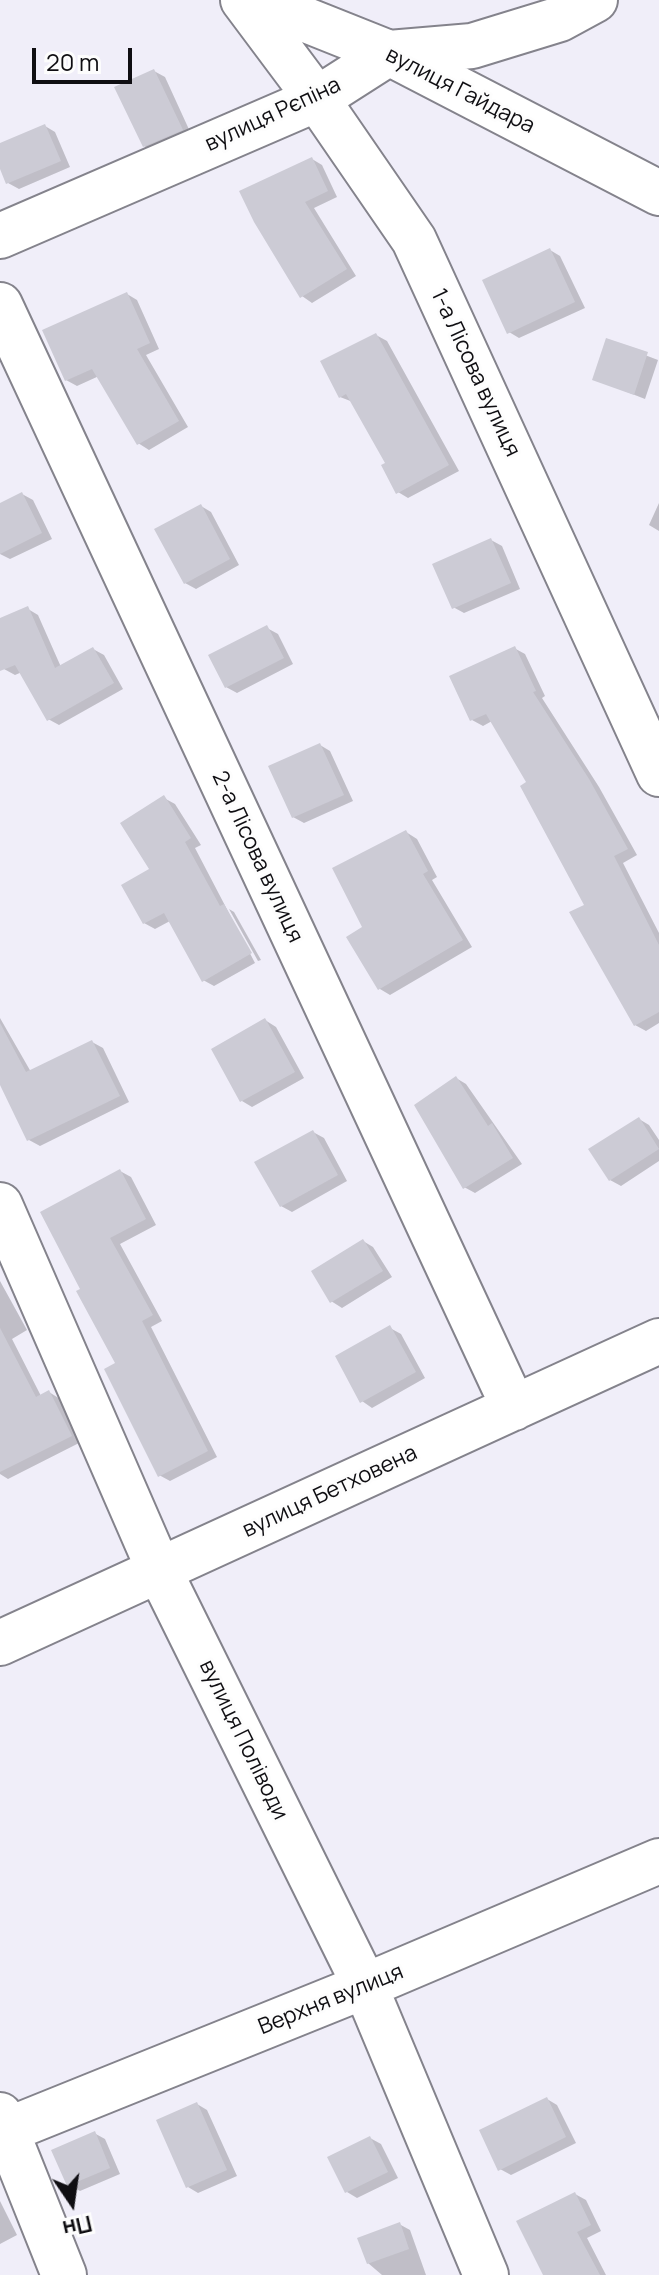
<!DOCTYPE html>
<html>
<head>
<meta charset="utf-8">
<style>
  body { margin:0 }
  #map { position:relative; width:659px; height:2275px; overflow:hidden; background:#f0eef9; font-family:Manrope,sans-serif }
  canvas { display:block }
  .north { position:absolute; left:32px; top:2163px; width:80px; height:80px; -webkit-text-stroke:6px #fdfdfd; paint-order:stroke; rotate:167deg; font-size:22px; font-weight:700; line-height:32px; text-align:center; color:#0f0e12 }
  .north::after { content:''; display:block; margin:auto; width:28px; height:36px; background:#0f0e12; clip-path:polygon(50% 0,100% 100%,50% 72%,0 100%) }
  .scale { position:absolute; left:32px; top:48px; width:100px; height:36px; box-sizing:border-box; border:4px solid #0f0e12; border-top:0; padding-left:10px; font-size:24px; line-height:28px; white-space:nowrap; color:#0f0e12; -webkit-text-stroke:6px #fdfdfd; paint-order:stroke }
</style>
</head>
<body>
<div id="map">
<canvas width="659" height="2275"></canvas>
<div class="north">Пн</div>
<div class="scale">20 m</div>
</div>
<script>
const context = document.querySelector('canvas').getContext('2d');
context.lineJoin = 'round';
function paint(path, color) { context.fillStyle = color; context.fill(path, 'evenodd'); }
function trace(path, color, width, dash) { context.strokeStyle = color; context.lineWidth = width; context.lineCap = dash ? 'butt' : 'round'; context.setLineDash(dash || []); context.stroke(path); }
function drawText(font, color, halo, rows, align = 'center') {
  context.font = font + ' Manrope,sans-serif'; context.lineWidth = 6; context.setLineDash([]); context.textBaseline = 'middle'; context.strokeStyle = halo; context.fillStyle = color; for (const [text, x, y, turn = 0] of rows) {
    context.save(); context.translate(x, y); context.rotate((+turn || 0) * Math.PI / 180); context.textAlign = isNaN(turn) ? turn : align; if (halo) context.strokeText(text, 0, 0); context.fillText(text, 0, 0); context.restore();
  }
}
paint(new Path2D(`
  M154 71 165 77 192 136 155 152 144 146Z
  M45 126 55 132 70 167 19 189 8 183 0 164V145Z
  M312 159 322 165 337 197 314 208 356 276 312 303 302 296 255 222Z
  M550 250 560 256 585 308 519 338 509 332Z
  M127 294 137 300 159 349 146 355 188 427 149 450 138 443 99 376 77 386 66 380Z
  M376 335 387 341 459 471 408 498 398 492 388 464 353 402 340 397Z
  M608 341 658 360 645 399 594 379Z
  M22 494 33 500 52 539 10 559 0 554V505Z
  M659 503V531L649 525Z
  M201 506 211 512 239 565 196 589 185 583Z
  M491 540 502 546 520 589 464 613 453 607Z
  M28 609 38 615 61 667 93 649 104 655 123 689 59 725 48 719 22 672 15 675 4 669 0 659V620Z
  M267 628 278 634 293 664 237 693 226 687Z
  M514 648 525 654 545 696 542 698 599 787 637 855 623 863 659 933V1023L646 1031 635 1025 587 906 529 783 492 721 483 726 472 720Z
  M320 745 330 751 353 801 304 823 293 817Z
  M164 798 175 804 201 845 195 848 255 963 214 986 203 980 170 921 155 929 144 923Z
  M406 832 417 839 437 877 432 880 472 947 390 995 380 989 365 928Z
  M229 909 234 912 261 960 258 961Z
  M0 1018 31 1072 92 1042 103 1048 129 1102 40 1146 29 1140 0 1080Z
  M265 1020 276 1027 304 1078 252 1107 242 1101Z
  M456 1078 466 1084 522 1164 475 1193 464 1187Z
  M639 1119 649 1125 659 1140V1161L621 1186 610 1180Z
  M313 1132 324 1138 347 1181 292 1212 281 1206Z
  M120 1171 131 1177 156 1225 120 1244 162 1321 151 1327 217 1457 170 1481 159 1475 118 1364 83 1290Z
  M363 1241 373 1247 392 1277 342 1308 331 1301Z
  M0 1281 27 1330 12 1339 41 1396 49 1392 60 1399 81 1442 8 1479 0 1474Z
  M390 1328 401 1334 425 1378 372 1408 362 1401Z
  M547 2099 557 2105 576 2143 511 2175 500 2169Z
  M197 2104 207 2110 237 2176 198 2193 188 2187Z
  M94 2133 105 2139 120 2174 80 2191 69 2185Z
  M370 2138 381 2144 398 2178 357 2198 347 2192Z
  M575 2194 586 2200 601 2231 587 2238 606 2275H545Z
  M0 2201 17 2235 0 2244Z
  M399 2224 410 2230 426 2275H382L368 2263Z`), '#0003');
paint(new Path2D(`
  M154 69 183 130 143 147 114 87Z
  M45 124 61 161 6 184 0 169V143Z
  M312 157 328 191 305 202 347 269 300 298 254 222 239 191Z
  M550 248 575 302 507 334 482 280Z
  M127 292 150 343 137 349 179 421 137 445 92 369 65 381 42 330Z
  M376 333 449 465 396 494 381 465 385 463 346 394 339 398 320 361Z
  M606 338 648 352 634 395 592 380Z
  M22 492 42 533 0 554V503Z
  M201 504 230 559 184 584 154 529Z
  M491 538 511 583 452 609 432 564Z
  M28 606 55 668 93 647 114 683 47 721 15 665 0 671V618Z
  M267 625 284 658 225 688 208 655Z
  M515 646 536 691 533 692 589 779 628 849 614 856 659 945V1012L634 1026 569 912 584 905 520 786 526 782 486 714 470 721 449 676Z
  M320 743 344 795 292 818 268 766Z
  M164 795 191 838 185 842 220 906 224 904 252 953 202 982 164 913 143 924 121 885 149 869 120 823Z
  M406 830 428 871 423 874 463 940 378 990 346 937 362 927 332 868Z
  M265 1018 295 1072 240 1102 211 1049Z
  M0 1023 26 1072 92 1040 120 1096 27 1141 0 1085Z
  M456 1076 488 1126 492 1123 513 1158 463 1189 414 1105Z
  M639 1117 659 1149 609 1181 588 1149Z
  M313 1130 338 1175 280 1207 254 1162Z
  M120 1169 146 1219 110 1238 153 1315 142 1321 208 1451 158 1477 104 1369 115 1363 76 1291 80 1289 40 1212Z
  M363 1239 383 1271 330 1303 311 1271Z
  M390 1325 416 1372 360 1403 335 1356Z
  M0 1328 36 1397 49 1390 72 1436 0 1472Z
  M547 2097 566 2137 498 2171 479 2130Z
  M197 2102 227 2170 186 2188 156 2120Z
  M95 2131 110 2168 67 2186 51 2150Z
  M370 2136 388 2172 345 2193 327 2157Z
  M575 2192 591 2225 577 2232 600 2275H543L516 2221Z
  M400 2222 409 2249 367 2264 357 2238Z`), '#cccbd5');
const minor = new Path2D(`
  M243 0 317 99 414 240 659 774
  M256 0 389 53 659 193
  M0 236 317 99 389 53 472 46 560 19 595 0
  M0 305 514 1408
  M0 1205 159 1570 365 1986 486 2275
  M0 1643 659 1341
  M0 2115 64 2275
  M0 2133 365 1986 659 1861`);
trace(minor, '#84838c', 48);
trace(minor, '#fff', 44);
drawText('22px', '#0f0e12', '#fdfdfd', [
  ["вулиця Гайдара",460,91,27],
  ["вулиця Рєпіна",273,115,-25],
  ["1-а Лісова вулиця",475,373,65],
  ["2-а Лісова вулиця",257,857,65],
  ["вулиця Бетховена",330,1492,-25],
  ["вулиця Поліводи",243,1740,64],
  ["Верхня вулиця",331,2000,-22]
]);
</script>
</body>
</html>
